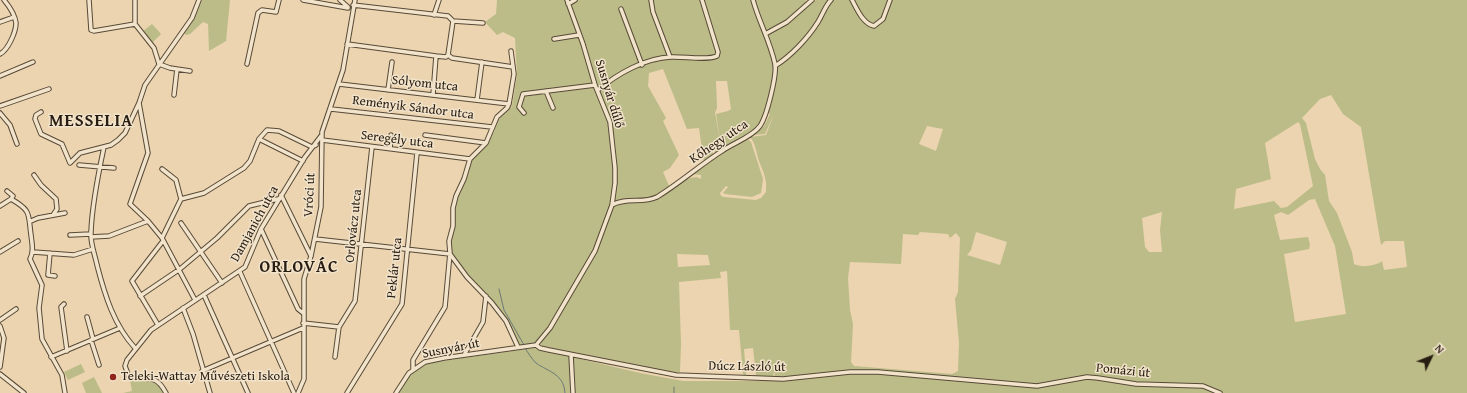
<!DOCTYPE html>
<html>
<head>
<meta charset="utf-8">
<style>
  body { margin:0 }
  #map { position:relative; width:1467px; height:393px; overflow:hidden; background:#ebd4af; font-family:"Gentium Book Plus",serif }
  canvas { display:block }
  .north { position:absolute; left:1411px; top:337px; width:40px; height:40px; -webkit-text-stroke:3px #f2e3cb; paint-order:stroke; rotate:47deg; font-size:11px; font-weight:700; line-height:16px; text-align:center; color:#271c11 }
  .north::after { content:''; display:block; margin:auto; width:14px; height:18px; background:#271c11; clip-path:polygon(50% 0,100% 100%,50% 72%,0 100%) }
</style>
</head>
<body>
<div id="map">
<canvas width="1467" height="393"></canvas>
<div class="north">N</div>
</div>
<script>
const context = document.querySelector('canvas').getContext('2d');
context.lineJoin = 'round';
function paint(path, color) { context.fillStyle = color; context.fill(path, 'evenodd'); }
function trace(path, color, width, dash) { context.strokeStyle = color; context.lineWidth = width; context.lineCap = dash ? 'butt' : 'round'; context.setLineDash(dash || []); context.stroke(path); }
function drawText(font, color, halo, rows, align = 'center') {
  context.font = font + ' "Gentium Book Plus",serif'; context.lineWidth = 3; context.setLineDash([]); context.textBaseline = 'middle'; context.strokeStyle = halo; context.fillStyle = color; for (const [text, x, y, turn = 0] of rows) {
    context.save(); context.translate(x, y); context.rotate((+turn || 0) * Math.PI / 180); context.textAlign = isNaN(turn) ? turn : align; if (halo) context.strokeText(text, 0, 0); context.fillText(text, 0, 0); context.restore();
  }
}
paint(new Path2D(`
  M202 0H230L226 41 209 51 208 24 203 22 190 34 186 35 184 33 194 17Z
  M497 0H806L808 5 816 0H1467V393H399L410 374 426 363 534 348 640 373 683 381H784L807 375 775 377 774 371 773 377 747 376 743 374 739 330H730L727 271 720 272 721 278 679 282 681 344 680 372 676 373 543 347 541 344 542 342 533 346 519 348 506 321 450 254 449 241 453 226V208L471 161 477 152 488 142 494 132 498 119 512 106 517 75 515 38 503 32 497 35 485 22 496 14ZM663 69 687 129 699 128 704 163 713 155 711 142 716 154 753 131 767 113 770 114 764 126 753 135 765 134 774 114 766 135 750 137C756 144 756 152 759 161 764 174 767 178 766 192L761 198 756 200 724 197 721 196 720 193 726 186 728 187 723 193 725 194 752 197 761 193 763 179 751 142 746 138 720 154 692 174 701 175V179C690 171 665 194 654 201L647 200 657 197 670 188 663 172 670 168 679 155 663 121 666 118 648 86 649 73ZM716 81H727L731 109 728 111 716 114 721 145 715 113 717 108ZM1331 95 1343 114 1361 127 1381 245 1385 241H1404L1407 267 1384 270 1382 261C1376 266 1361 268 1354 264L1352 252 1337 213 1329 201 1325 175 1320 169 1315 159 1306 123 1302 118 1320 99ZM1298 122 1300 124 1313 186 1287 207 1281 208 1274 201 1234 209 1236 189 1271 179 1265 143ZM927 126 943 129 936 151 919 144ZM1315 199 1335 246 1346 314 1295 322 1284 254 1309 249 1310 245 1308 237 1280 240 1274 215 1281 212 1288 215 1309 200ZM1162 212 1160 230 1162 252H1149L1145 247 1142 218ZM920 232 948 234 950 238 956 233 960 238 958 292 955 299 959 343 958 371 952 374 854 366 851 362 853 324 850 310 848 278 850 262 901 264 903 234 918 235ZM976 232 1007 242 1000 265 967 255 971 250ZM677 254 708 255 710 265 678 267ZM753 348 756 375H746L744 349Z
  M152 24 161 34 152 43 143 31Z
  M81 364 85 372 68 380 64 372Z
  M94 377 102 393H86L82 383Z
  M147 379 160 386 165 393H123L132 391 130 380Z`), '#bbbc88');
trace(new Path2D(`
  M499 289 504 310 524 345
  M525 348C528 353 532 359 536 363 549 372 564 374 565 393
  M674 387V393`), '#6e7875', 1);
const minor = new Path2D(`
  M89 0 91 30 94 31 135 24
  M135 0V24L154 48 159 64
  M303 0 348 8
  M340 0 348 7
  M651 0 653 12 670 57
  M852 0C857 9 863 24 874 26L883 19 890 0
  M568 4 575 0
  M353 5 448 16 453 21 483 23
  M621 9 642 65
  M434 15 439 0
  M0 22 14 17
  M767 33 787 22 812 0
  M554 39 579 35
  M347 44 436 56 446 57 448 55
  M0 54C8 50 16 32 16 23 15 15 9 6 4 0
  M448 55 452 58 513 67
  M448 55 453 21
  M159 64 170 68 190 71
  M247 64 258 13 262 10 276 12 279 0
  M775 66C791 56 808 38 818 22 823 14 825 6 831 0
  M0 76 33 62
  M339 84 509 104
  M388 90 392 62
  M598 90C617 74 645 58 671 57 683 56 707 61 717 56L718 52 702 0
  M546 91 553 108
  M174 95 177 69
  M433 95 436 56
  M477 100 482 62
  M139 103 148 153 130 204 148 221
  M0 106 49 89
  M331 109 492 127
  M41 112 36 115 35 119 41 134 62 144 70 163 80 153 111 145 118 140 125 133 139 103 145 85 192 18 199 0
  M0 113 10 125 17 144
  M524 113 519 107 523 94 595 85
  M425 135 486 143
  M259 139 303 161
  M322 140 470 159
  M104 147C98 175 92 204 91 232 90 243 95 255 97 265 105 296 114 325 135 348
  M390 149 391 135
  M79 165 114 168
  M162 169 176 180 181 199
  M34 175 41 185 56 199 57 209 53 215
  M7 191 13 196 11 199
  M281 195 311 256
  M11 199C32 211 28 214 31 235 32 244 34 251 30 259L42 285 39 308 42 339 62 375 65 393
  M181 199 204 193 244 168 250 161 259 139 267 130 279 131 312 147 316 145
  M612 205C626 197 643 204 657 197 680 183 700 165 722 151 733 143 752 137 760 126 767 116 777 75 775 64 770 41 759 22 753 0
  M0 206 11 199
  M31 221 38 218 65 213
  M181 223 222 283
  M261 229 298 309 303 313
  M70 235 91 234
  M91 237 109 236 148 221 162 238 195 300
  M162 238 181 199
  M315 239 450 254
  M0 252 18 241
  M33 252 74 255 93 249
  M50 253 48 275 55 276
  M450 254 467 277 492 303 506 321 518 347
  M240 272 294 393
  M204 295 248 393
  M140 296 180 269 217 238 249 206 278 199
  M64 304 61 307 67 351
  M183 308 193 334 210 393
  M87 317 93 339
  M0 320 16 309
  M303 323 339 327 355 301 372 147
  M158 325 132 281 163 241
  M0 326 4 338 0 367
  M91 340 99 365
  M536 345 540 348 549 350 676 375 783 379 850 372H878L1037 386 1087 377 1098 378 1136 384 1203 386 1220 393
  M536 345 550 328 595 251 612 205 615 183V168L610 122 595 85 583 44 567 0
  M464 355 483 322 486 296
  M571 355 573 393
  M51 357 120 328
  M335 357 339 327
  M413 369V360L445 307 450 253 449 241 453 226V208L456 196 464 179 470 159 486 143 497 117 507 108 509 104 514 74 511 51
  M202 371 303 328
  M0 374 24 393
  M166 393C155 372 146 381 129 377L125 366 127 360 151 330 245 267 261 229 305 157 321 136
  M298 393 304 379V279L311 256 321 207 322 132 343 70 355 0
  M347 393 402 304 417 153
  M396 393 409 373 425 362 444 358 536 345`);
trace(minor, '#584a38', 5.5);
trace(minor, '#f2e3cb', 3.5);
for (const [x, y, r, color] of [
  [113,377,4,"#8f2418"]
]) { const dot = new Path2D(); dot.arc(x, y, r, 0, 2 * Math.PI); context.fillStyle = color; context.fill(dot); trace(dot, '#f2e3cb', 1.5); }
drawText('13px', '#271c11', '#f2e3cb', [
  ["Sólyom utca",425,84,6],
  ["Susnyár dűlő",609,94,73],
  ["Reményik Sándor utca",413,108,7],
  ["Seregély utca",397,140,7],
  ["Kőhegy utca",719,142,-34],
  ["Vróci út",310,195,-87],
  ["Damjanich utca",255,224,-61],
  ["Orlovácz utca",354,226,-84],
  ["Peklár utca",395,268,-84],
  ["Susnyár út",451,349,-11],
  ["Dúcz László út",747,367,1],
  ["Pomázi út",1123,371,6]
]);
drawText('13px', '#271c11', '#f2e3cb', [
  ["Teleki-Wattay Művészeti Iskola",121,377]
], 'left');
context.letterSpacing = '1px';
drawText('bold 17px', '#271c11', '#f2e3cb', [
  ["MESSELIA",91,122],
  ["ORLOVÁC",299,268]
]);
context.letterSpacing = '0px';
</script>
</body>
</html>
